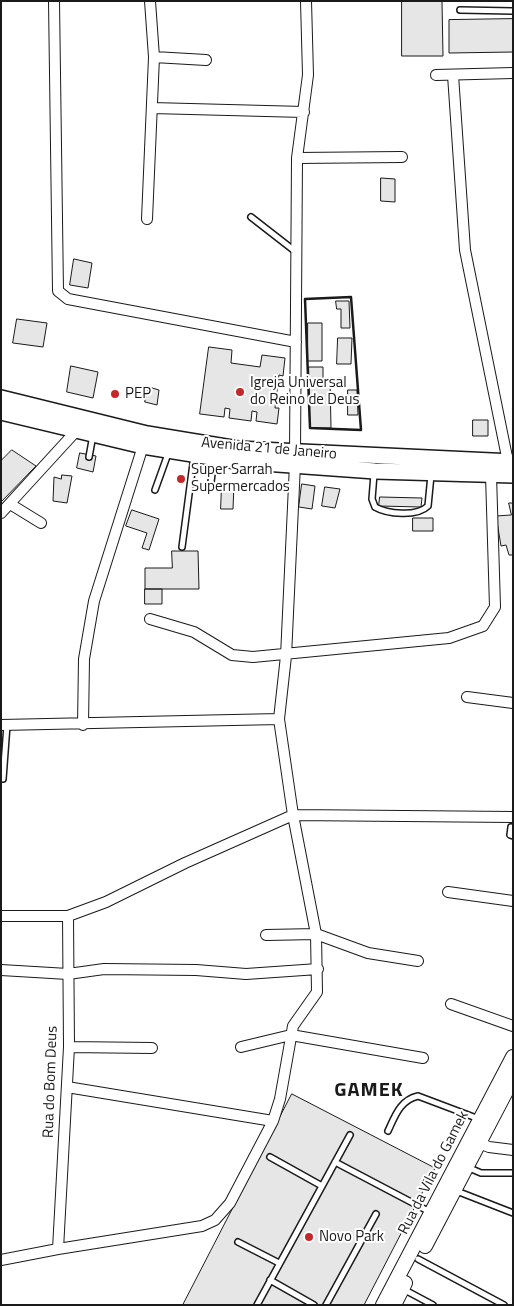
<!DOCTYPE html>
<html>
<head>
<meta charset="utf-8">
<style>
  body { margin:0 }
  #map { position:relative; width:514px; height:1306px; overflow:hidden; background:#fff; font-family:"Titillium Web",sans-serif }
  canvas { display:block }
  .frame { position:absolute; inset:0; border:2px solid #1a1a1a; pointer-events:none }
</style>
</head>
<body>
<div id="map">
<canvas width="514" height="1306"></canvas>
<div class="frame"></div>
</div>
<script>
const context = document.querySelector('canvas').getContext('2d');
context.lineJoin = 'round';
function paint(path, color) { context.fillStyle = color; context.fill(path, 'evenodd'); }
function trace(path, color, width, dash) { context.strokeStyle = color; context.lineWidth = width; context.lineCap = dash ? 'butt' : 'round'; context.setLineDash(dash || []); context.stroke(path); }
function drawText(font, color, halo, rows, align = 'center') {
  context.font = font + ' "Titillium Web",sans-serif'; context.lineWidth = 4; context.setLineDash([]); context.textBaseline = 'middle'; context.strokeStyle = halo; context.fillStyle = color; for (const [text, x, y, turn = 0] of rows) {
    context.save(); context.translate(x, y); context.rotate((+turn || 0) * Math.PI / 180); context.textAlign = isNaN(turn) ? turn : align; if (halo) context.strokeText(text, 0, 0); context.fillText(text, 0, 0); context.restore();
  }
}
const building = new Path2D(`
  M402 1H442L443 56H402Z
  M513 19V52L449 53V20Z
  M381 178 395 179V202L381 201Z
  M74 259 92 263 88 288 70 285Z
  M336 301H349L350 328H341V309H337Z
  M17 319 47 323 43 347 13 343Z
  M308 323H322V361H308Z
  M338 338H352L351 364H337Z
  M209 347 232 350 231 363 260 367 262 355 285 358 283 376 279 375 275 408H279L277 424 256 421 257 412 252 411 251 421 229 418 230 409 225 408 224 417 200 414Z
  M71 366 98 372 93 398 67 392Z
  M309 367H323V379H330L331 428H310Z
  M149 387 159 390 157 405 145 402Z
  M348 390H357L358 415H348Z
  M473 420H488V436H473Z
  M12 450 36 466 1 502V461Z
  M80 453 96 456 93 472 77 468Z
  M62 475 72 476 67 503 53 501 54 477 61 479Z
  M222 484H234L233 509H221Z
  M302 484 315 486 312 509 299 507Z
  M325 487 340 489 335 508 322 506Z
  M380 497 422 498 421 507 379 506Z
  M509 503H513V555H509L506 545 501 546 496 516 511 515Z
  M132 510 159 519 149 550 142 548 147 533 126 526Z
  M413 518H433V531H413Z
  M172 551H198L199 589H145V568H172Z
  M145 589H162V604H145Z
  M292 1094 435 1168 364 1305H183Z`);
paint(building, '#e6e6e6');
trace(building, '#1a1a1a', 1);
const lane = new Path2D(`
  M460 10 513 11
  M251 217 296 252
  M89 457 93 435
  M374 474 372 499 375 507C387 514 417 517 428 506L431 475
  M211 482 214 458
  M155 490 169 451
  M182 547 194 456
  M3 779 7 725
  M511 827 510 835 513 836
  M388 1131C395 1116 400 1100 418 1096L479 1119
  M270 1157 322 1186
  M335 1162 430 1212
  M467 1167 481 1173H513
  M454 1190 513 1213
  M238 1242 279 1263
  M418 1259 504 1305
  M270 1280 314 1305
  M403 1289 433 1305
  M257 1305 350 1135
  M326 1305 376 1214`);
const street = new Path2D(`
  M54 1 58 291 68 299 296 342
  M154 57 206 60
  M436 75 513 73
  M453 75 465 250 508 462
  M152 108 304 112
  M297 158 402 157
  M147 219 154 57 150 1
  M295 453 297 158 308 75 306 1
  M10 504 41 523
  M1 513 77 430
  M150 619 194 632 232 655 253 657 449 638 483 626 495 607 491 475
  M467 697 513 703
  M1 725 279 719
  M83 725 84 659 94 601 143 446
  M448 892 513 901
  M1 916H68L106 902 185 863 293 815 513 817
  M266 935 316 934 368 953 418 961
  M1 970 68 974 104 969 196 970 246 974 318 969
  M451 1004 513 1026
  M69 1047 152 1048
  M241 1047 291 1035 423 1058
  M67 1087 273 1121
  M479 1143 489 1147 513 1150
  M58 1249 69 1047 68 916
  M1 1260 58 1249 202 1226 215 1220 230 1203 273 1121 280 1099 293 1026 317 992 316 934 293 815 279 719 286 656 295 464`);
const secondary = new Path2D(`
  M425 1246 513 1078
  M383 1305 513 1057
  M394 1305 405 1283`);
const primary = new Path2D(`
  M1 398 147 434 238 449 513 462
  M1 412 143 446 236 461 375 471 513 475`);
trace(lane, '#1a1a1a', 8);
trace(street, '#1a1a1a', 12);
trace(secondary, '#1a1a1a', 16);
trace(primary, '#1a1a1a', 18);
trace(lane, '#fff', 5);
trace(street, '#fff', 10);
trace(secondary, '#fff', 14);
trace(primary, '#fff', 15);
trace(new Path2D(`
  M351 297 361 430 310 428 305 299Z`), '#1a1a1a', 2.5);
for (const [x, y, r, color] of [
  [240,392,5,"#c62828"],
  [115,394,5,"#c62828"],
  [181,479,5,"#c62828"],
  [309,1237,5,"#c62828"]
]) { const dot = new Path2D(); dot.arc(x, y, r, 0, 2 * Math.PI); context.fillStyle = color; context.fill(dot); trace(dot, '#fff', 2); }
drawText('15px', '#1a1a1a', '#fff', [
  ["Igreja Universal",250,383],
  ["do Reino de Deus",250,400],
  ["PEP",125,394],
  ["Super Sarrah",191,470],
  ["Supermercados",191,487],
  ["Novo Park",319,1237]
], 'left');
drawText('15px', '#1a1a1a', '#fff', [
  ["Avenida 21 de Janeiro",269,449,5],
  ["Rua do Bom Deus",51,1082,-88],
  ["Rua da Vila do Gamek",434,1173,-63]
]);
context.letterSpacing = '1px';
drawText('bold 20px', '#1a1a1a', '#fff', [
  ["GAMEK",369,1091]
]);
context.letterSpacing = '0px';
</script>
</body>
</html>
